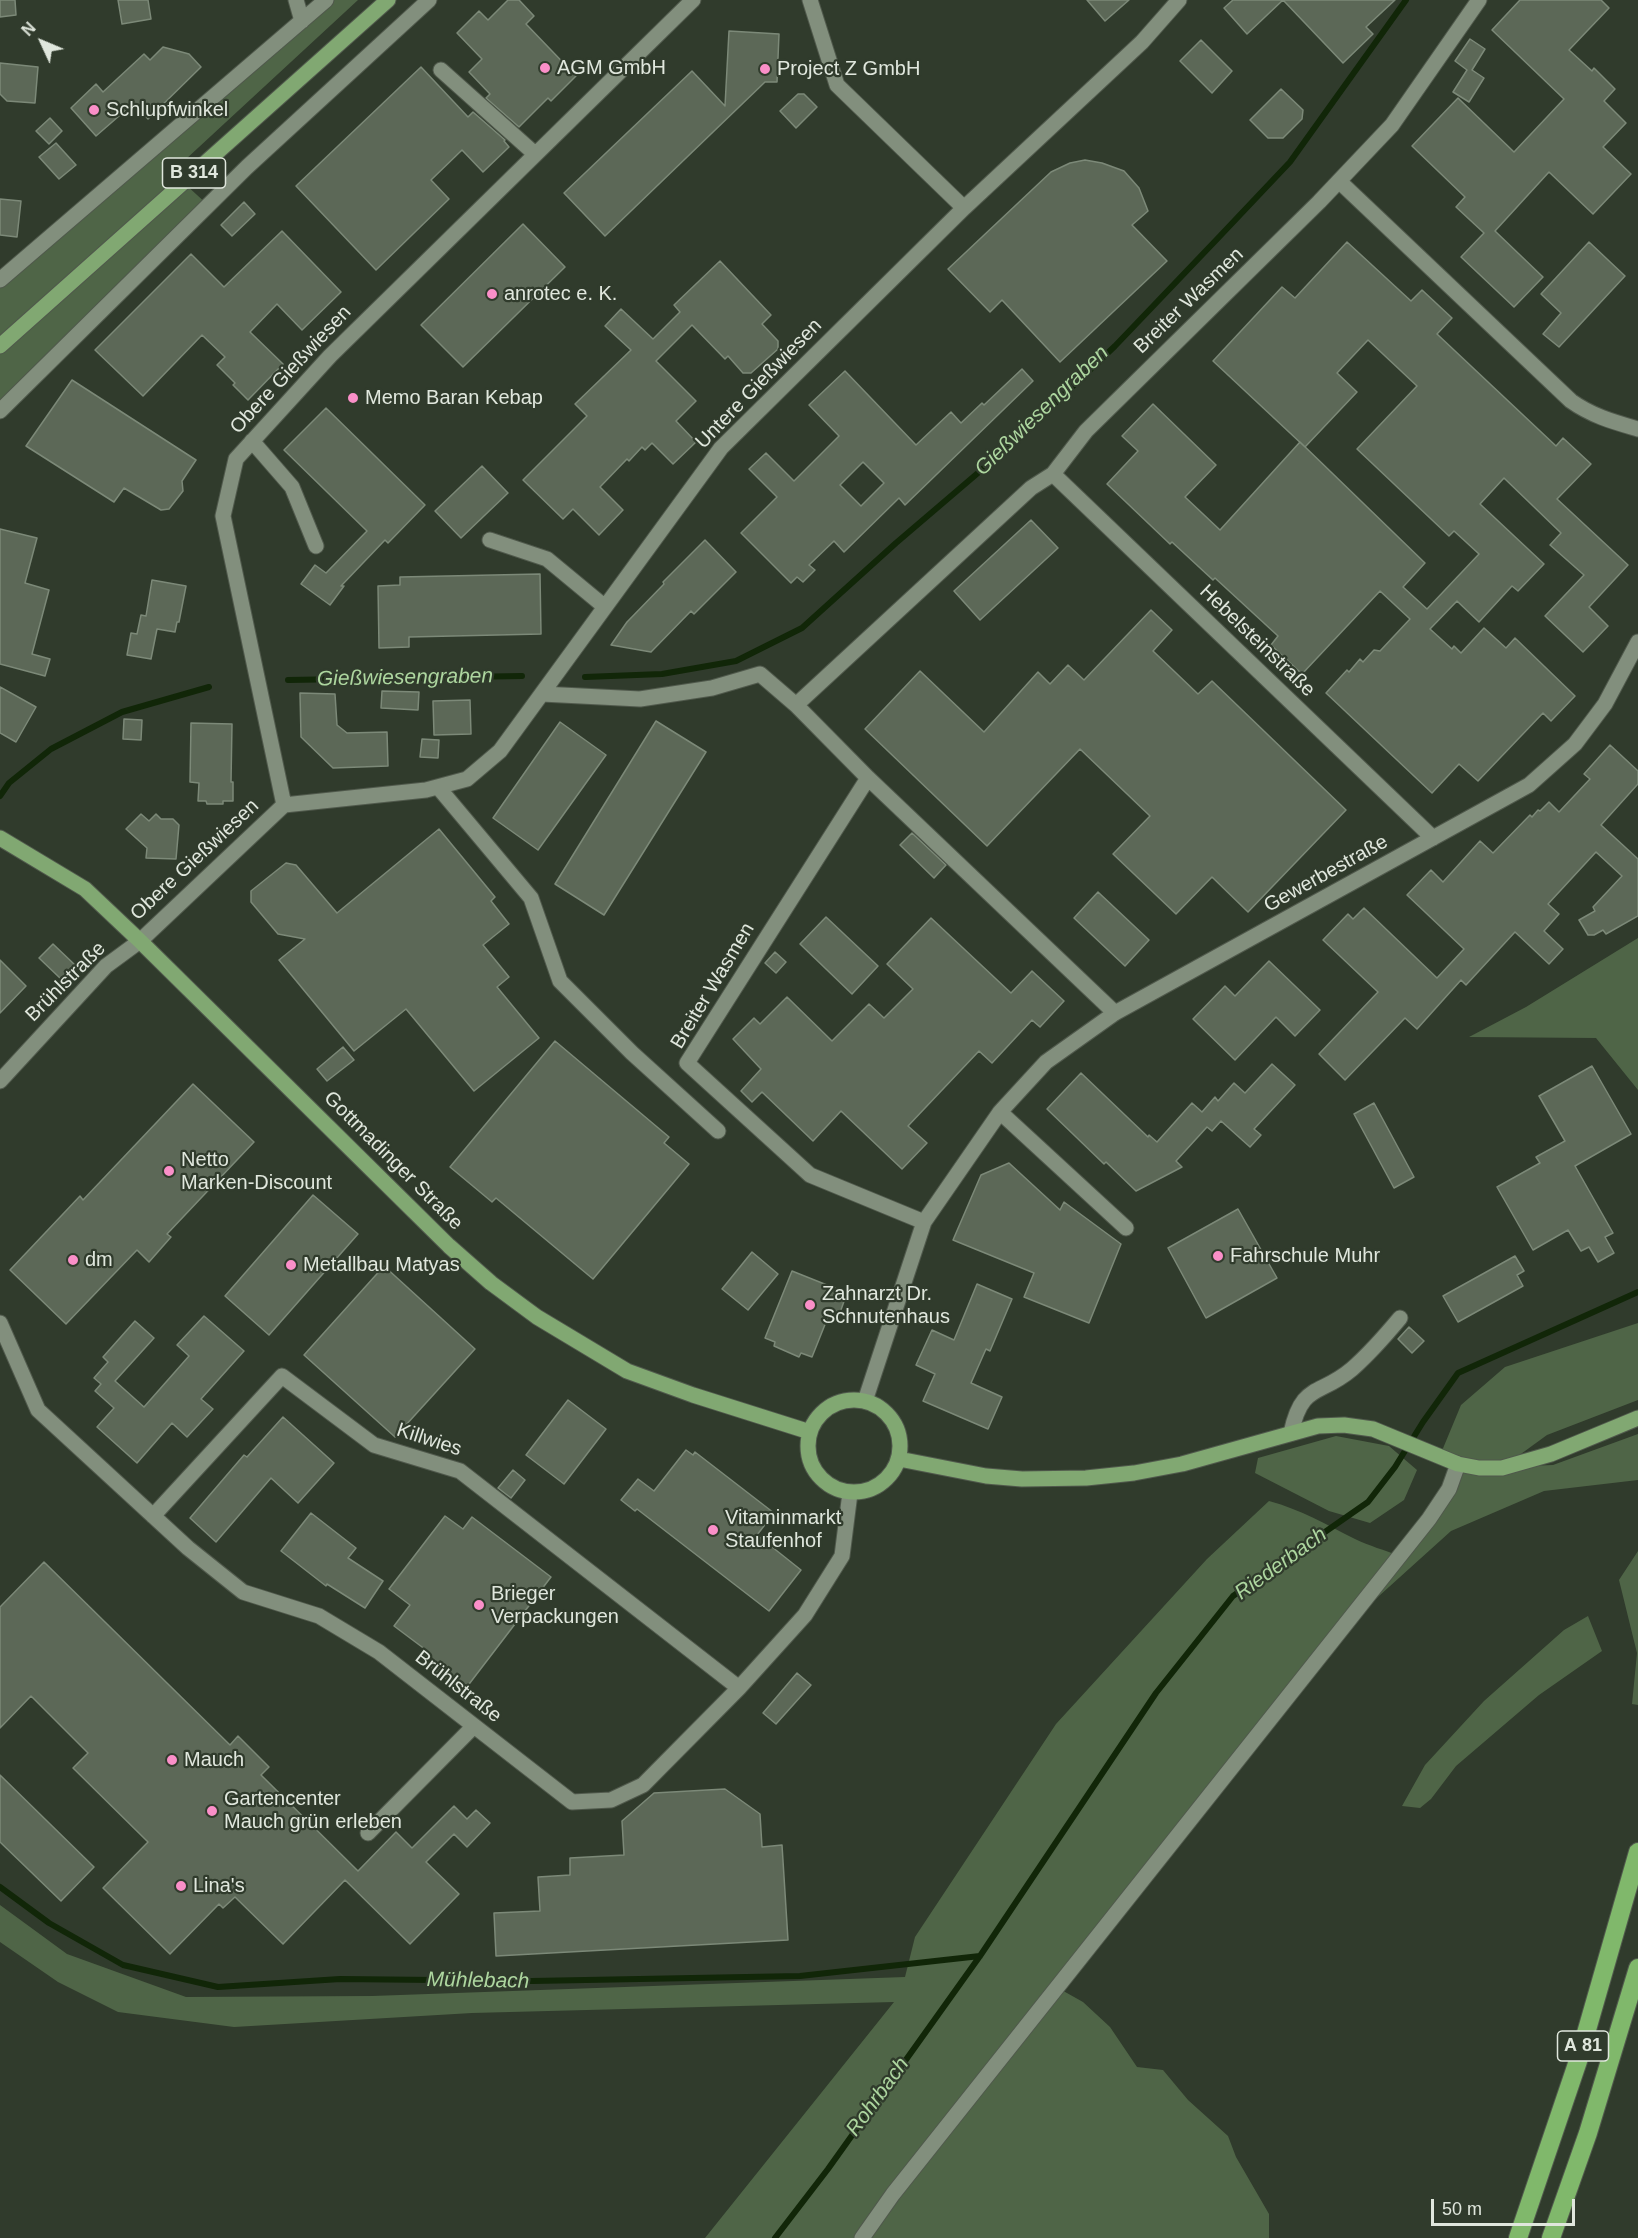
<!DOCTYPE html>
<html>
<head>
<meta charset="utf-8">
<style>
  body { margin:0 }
  #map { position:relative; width:1638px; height:2238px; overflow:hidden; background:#303b2c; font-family:Helvetica,sans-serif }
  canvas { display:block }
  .north { position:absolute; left:12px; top:12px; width:60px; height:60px; -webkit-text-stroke:4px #303b2c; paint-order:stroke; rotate:314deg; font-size:16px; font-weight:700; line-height:24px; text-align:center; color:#e0e7dd }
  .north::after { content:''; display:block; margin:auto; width:21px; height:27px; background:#e0e7dd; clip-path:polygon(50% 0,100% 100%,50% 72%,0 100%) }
  .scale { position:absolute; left:1431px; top:2199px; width:144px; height:27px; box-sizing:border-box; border:3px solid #e0e7dd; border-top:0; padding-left:8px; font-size:18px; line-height:21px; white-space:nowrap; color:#e0e7dd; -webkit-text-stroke:4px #303b2c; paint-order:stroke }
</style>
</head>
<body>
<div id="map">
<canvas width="1638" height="2238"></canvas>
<div class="north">N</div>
<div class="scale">50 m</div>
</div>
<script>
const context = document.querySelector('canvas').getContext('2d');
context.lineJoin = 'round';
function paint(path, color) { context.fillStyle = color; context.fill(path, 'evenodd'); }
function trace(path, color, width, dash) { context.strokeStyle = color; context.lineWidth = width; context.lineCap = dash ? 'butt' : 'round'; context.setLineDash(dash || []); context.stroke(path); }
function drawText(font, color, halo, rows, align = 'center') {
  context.font = font + ' Helvetica,sans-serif'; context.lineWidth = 4.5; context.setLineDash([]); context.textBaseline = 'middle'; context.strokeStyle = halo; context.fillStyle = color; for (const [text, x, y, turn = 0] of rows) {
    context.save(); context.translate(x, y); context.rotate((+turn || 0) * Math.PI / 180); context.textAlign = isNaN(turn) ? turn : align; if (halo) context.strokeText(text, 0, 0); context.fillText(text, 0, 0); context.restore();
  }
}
paint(new Path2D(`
  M326 0H358L172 172 209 206 0 411V280Z
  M1638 938V1090L1596 1038 1469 1037 1526 1007Z
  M1638 1323V1400L1547 1435 1503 1467 1553 1465 1638 1434V1480L1544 1491 1451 1531 1338 1633 1058 1988 1083 2002 1110 2027 1137 2067 1163 2070 1188 2100 1228 2136 1236 2157 1269 2214V2238H705L894 2002 472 2013 234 2027 118 2012 58 1982 0 1942V1905L67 1954 186 1997 372 1996 905 1977 915 1937 1056 1724 1207 1559 1269 1501C1302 1510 1325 1524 1355 1539 1369 1546 1385 1550 1399 1556L1458 1464 1439 1458 1461 1405 1505 1367Z
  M1336 1436 1389 1446 1417 1470 1404 1500 1370 1523 1329 1511 1255 1473 1258 1458Z
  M1638 1551V1705L1632 1704 1637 1653 1619 1580Z
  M1588 1616 1602 1651 1539 1695 1456 1766 1431 1799 1420 1808 1402 1806 1425 1765 1484 1701 1564 1630Z`), '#4f6547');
trace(new Path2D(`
  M585 677 662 674 736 661 802 628 896 543 1013 443 1115 346 1220 236 1290 162 1406 0
  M288 680 522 676
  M0 796 9 783 51 749 122 712 209 687
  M0 1887 49 1923 123 1965 218 1987 340 1979 532 1981 800 1976 980 1956
  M775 2238 828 2169 980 1956 1156 1693 1233 1596 1368 1502 1395 1467 1423 1422 1458 1373 1638 1292`), '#112608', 6);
const building = new Path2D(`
  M0 0H15L16 15 0 17Z
  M118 0H148L151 19 122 24Z
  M508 0H519L534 16 526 24 576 76 551 101 548 98 519 127 486 98 490 94 469 72 482 59 457 33 479 11 488 20Z
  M1087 0H1129L1105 21Z
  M1233 0H1395L1366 27 1373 34 1343 63 1283 0 1247 34 1224 8Z
  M1520 0H1601L1609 8 1569 50 1592 71 1594 68 1615 89 1604 101 1626 123 1603 147 1631 174 1593 214 1549 172 1495 231 1543 277 1514 307 1461 257 1484 233 1456 207 1465 197 1412 146 1458 98 1514 152 1564 99 1492 30Z
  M729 31 779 34 777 82H765L605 236 564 193 692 71 725 106Z
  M1470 39 1485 49 1472 70 1484 78 1469 102 1453 92 1467 70 1455 61Z
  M1201 40 1232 71 1212 93 1180 61Z
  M163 47 189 54 201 67 148 119 134 103 96 136 71 108 96 84 103 92 144 54 150 60Z
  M0 63 38 67 35 103 7 101 0 94Z
  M421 67 468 117 473 112 505 140 504 141 509 147 483 172 462 150 431 180 449 199 376 270 296 186Z
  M1281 89 1303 110 1302 119 1283 138H1268L1250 120Z
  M798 94H804L817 107 796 128 780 111Z
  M50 118 62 131 49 144 36 131Z
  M56 143 76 165 59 179 39 157Z
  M1085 160 1102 163 1124 171 1139 188 1148 211 1132 225 1167 261 1060 362 1002 300 990 312 948 269 1051 172 1070 163Z
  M0 199 21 201 17 237 0 235Z
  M244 202 255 214 232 236 221 225Z
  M523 224 565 267 463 367 421 325Z
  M282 231 341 292 302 330 277 304 250 332 283 364 248 400 233 385 235 383 217 365 225 357 202 335 143 396 95 350 191 254 224 287Z
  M1347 242 1411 301 1422 290 1452 318 1437 334 1556 446 1563 438 1591 464 1557 499 1628 565 1589 607 1608 626 1583 652 1545 616 1584 575 1550 545 1561 533 1504 478 1480 504 1544 564 1518 591 1512 586 1479 622 1457 601 1430 629 1452 649 1454 646 1461 653 1484 628 1506 648 1515 638 1575 696 1551 721 1543 713 1478 781 1459 764 1432 793 1326 693 1347 670 1349 672 1360 659 1363 662 1374 650 1380 651 1410 619 1380 591 1302 674 1271 645 1278 636 1215 578 1213 580 1172 542 1170 544 1107 484 1138 451 1122 436 1153 404 1216 465 1185 497 1220 530 1300 442 1425 563 1403 587 1427 609 1479 554 1454 531 1449 536 1357 449 1417 386 1368 340 1337 373 1357 392 1305 447 1213 361 1282 287 1295 298Z
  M1589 242 1625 276 1559 347 1543 334 1561 313 1541 294Z
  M720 261 771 315 762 324 778 341V349L751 373H743L728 356 725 359 692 325 656 361 696 401 676 421 696 442 673 464 652 443 645 450 642 447 629 461 627 459 600 487 623 510 599 535 573 509 563 519 523 480 587 416 575 404 631 350 605 326 621 309 653 339 680 312 674 305Z
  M1022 369 1033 381 905 505 899 498 844 552 834 541 809 565 815 570 803 582 797 577 791 583 741 533 777 497 749 469 766 453 794 481 839 436 809 405 845 371 916 445 951 412 961 423 982 403 984 405ZM863 462 884 483 861 506 840 485Z
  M72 380 196 460 182 481 183 491 169 509 161 510 124 488 114 502 26 446Z
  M326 408 425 505 388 543 385 540 341 586H344L330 605 301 584 315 565 326 573 367 531 284 450Z
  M482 466 508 493 461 538 435 511Z
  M1031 520 1058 548 980 620 954 591Z
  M0 529 37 538 25 583 49 590 32 654 50 659 45 676 0 664Z
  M705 540 736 572 694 614 691 611 651 652 611 645 627 622 664 584 663 582Z
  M540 574 541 634 409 637V647L379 648 378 586 400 585V577Z
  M152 580 186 586 179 622H177L175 632 157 629 151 659 127 655 131 633 137 634 141 615 146 616Z
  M1151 610 1172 630 1153 651 1198 694 1212 681 1346 810 1248 912 1212 877 1176 914 1113 854 1150 816 1080 749 987 846 865 729 920 671 984 732 1038 672 1050 684 1068 665 1084 680Z
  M0 687 36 707 16 742 0 733Z
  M382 691 419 692 418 710 381 708Z
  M300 693 335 694 337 725 347 733 387 732 388 766 333 768 301 737Z
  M470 700 471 734 434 735 433 701Z
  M124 719 142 720 141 740 123 739Z
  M656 721 706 752 604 915 555 884Z
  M560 722 606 755 538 850 493 818Z
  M191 723 232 724 231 782H233V801H223V804H207L206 801H198L199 783 190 782Z
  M422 739 439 740 438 758 420 757Z
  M1610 745 1638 771V784L1601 825 1638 859V916L1606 934 1603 930 1594 935H1588L1579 920 1595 911 1593 907 1622 876 1596 852 1548 904 1559 914 1544 931 1563 949 1549 964 1515 932 1466 985 1461 980 1417 1029 1405 1018 1345 1080 1319 1054 1378 992 1323 940 1348 914 1353 919 1364 908 1437 978 1464 949 1407 895 1431 870 1443 882 1480 841 1493 853 1530 815 1532 817 1538 810 1540 811 1549 802 1559 812 1590 779 1584 774Z
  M141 814 149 821 156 814 161 819H173L179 825 176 859 146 858 147 848 126 829Z
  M439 829 495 897 491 901 509 924 483 945 509 977 497 987 539 1038 474 1091 406 1009 354 1051 279 960 305 939 278 934 251 902V891L286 863 296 865 337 913Z
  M912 833 946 865 934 878 900 845Z
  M1098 892 1149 940 1125 966 1074 918Z
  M826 917 878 966 852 994 800 944Z
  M931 918 1011 993 1032 971 1064 1001 1040 1027 1032 1020 992 1063 979 1051 908 1126 927 1143 902 1169 841 1111 813 1141 762 1092 752 1102 741 1091 761 1069 733 1039 754 1018 760 1024 787 997 832 1041 869 1004 884 1018 913 989 887 964Z
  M53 944 75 965 61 979 39 958Z
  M775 952 786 962 776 973 765 963Z
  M0 960 26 986 0 1013Z
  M1269 961 1320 1010 1295 1036 1276 1017 1235 1060 1193 1019 1225 986 1235 996Z
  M555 1041 669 1137 664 1143 689 1164 593 1279 496 1198 492 1202 450 1167Z
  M343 1047 354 1060 327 1081 317 1069Z
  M1272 1064 1295 1085 1254 1129 1261 1135 1250 1147 1221 1121 1212 1131 1207 1127 1176 1161 1182 1167 1136 1191 1106 1162 1104 1164 1047 1109 1081 1073 1148 1137 1149 1135 1157 1142 1192 1103 1202 1112 1215 1097 1218 1101 1234 1083 1245 1093Z
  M1592 1066 1631 1134 1575 1166 1613 1233 1605 1237 1614 1253 1598 1262 1589 1247 1581 1251 1568 1230 1533 1250 1497 1187 1540 1163 1536 1157 1565 1141 1539 1096Z
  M193 1084 254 1142 167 1234 171 1237 149 1262 137 1250 66 1324 10 1270 80 1196 83 1200Z
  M1374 1103 1414 1177 1394 1188 1354 1114Z
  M1009 1163 1060 1210 1064 1202 1121 1244 1089 1323 1024 1297 1034 1273 953 1240 981 1175Z
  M313 1195 358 1234 269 1335 225 1296Z
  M1238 1209 1277 1278 1206 1318 1168 1248Z
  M752 1252 778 1274 748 1310 722 1289Z
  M1515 1256 1524 1271 1517 1275 1523 1286 1458 1322 1443 1296Z
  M384 1266 475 1349 395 1437 304 1355Z
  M792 1271 847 1293 837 1321 828 1317 812 1357 801 1353 799 1357 774 1346 775 1342 765 1338Z
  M977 1284 1012 1299 990 1351 986 1349 971 1383 1002 1397 988 1429 923 1401 935 1374 916 1365 932 1330 954 1340Z
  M204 1316 244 1351 201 1399 213 1409 187 1437 172 1423 137 1463 97 1427 114 1408 95 1391 101 1384 94 1378 108 1362 103 1357 135 1321 154 1338 115 1381 144 1407 189 1356 177 1345Z
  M1409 1327 1424 1341 1412 1353 1398 1339Z
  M568 1400 606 1429 564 1484 526 1455Z
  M283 1417 334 1463 298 1503 271 1478 216 1542 190 1518 244 1455 247 1457Z
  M686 1450 693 1455 695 1452 774 1513 757 1535 801 1570 769 1611 637 1509 635 1511 621 1500 638 1479 654 1491Z
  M513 1470 525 1480 511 1498 498 1488Z
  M311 1513 356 1548 348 1558 383 1581 365 1608 327 1584 326 1586 281 1551Z
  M445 1516 463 1529 472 1517 551 1577 463 1692 424 1662 430 1653 394 1626 410 1605 389 1589Z
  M44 1562 230 1745 238 1736 269 1767 261 1775 358 1871 396 1832 412 1848 454 1806 467 1819 476 1810 490 1823 467 1847 454 1834 426 1862 459 1894 410 1944 345 1880 283 1944 235 1897 223 1908 219 1904 170 1954 103 1888 148 1842 73 1768 88 1753 31 1696 0 1728V1607Z
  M797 1673 811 1685 776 1724 763 1713Z
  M0 1775 94 1867 61 1901 0 1842Z
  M725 1789 760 1814 762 1847 782 1845 788 1940 496 1956 494 1913 540 1911 538 1877 570 1875V1858L624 1855 622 1821 654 1793Z`);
paint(building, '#5c6857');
trace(building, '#7c8978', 1.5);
const minor = new Path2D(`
  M296 0 302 21
  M810 0 837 85 964 208
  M441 70 535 154
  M1340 182 1571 401C1592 416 1614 422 1638 429
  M0 280 326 0
  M0 411 247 167 429 0
  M252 441 292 487 316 546
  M1053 474 1433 838
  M490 540 547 559 605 607
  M542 694 640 699 712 688 760 674 796 705 868 778 1115 1013
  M796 705 1031 488 1053 474 1086 431 1319 202 1392 125 1479 0
  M868 778 687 1063 810 1175 924 1222
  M438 787 531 898 560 981 632 1053 718 1131
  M284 805 426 790 467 779 500 751 721 448 964 208 1142 42 1179 0
  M284 805 223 516 236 459 330 356 693 0
  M0 1081 106 966 140 941 284 805
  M1000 1112 1126 1228
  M0 1323 38 1410 188 1548 243 1592 319 1616 379 1652 572 1802 611 1800 643 1785 739 1688 805 1615 842 1556 850 1493
  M865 1401 924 1222 1000 1112 1046 1062 1115 1013 1529 785 1575 744 1605 704 1638 642
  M1291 1433C1302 1382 1319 1397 1352 1369 1369 1354 1385 1336 1400 1318
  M153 1516 282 1376 374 1445 460 1471 739 1688
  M368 1833 474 1726
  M862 2238 893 2194 1429 1519 1449 1489 1458 1464`);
const major = new Path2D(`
  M0 346 388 0
  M0 838 85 889 140 941 449 1246 491 1283 537 1317 627 1371 693 1395 810 1432
  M808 1446a46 46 0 1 1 92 0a46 46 0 1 1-92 0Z
  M899 1459 986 1476 1022 1479 1086 1478 1134 1473 1182 1464 1318 1426 1344 1425 1373 1429 1458 1464 1479 1468H1502L1551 1454 1638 1418`);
const highway = new Path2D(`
  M1518 2238 1578 2061 1638 1852
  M1551 2238 1588 2133 1638 1968`);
trace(minor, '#50594c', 17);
trace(major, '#50594c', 17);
trace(highway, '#50594c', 20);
trace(minor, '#828f7d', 15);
trace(major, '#81a872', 15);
trace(highway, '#80b86b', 18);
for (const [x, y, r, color] of [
  [545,68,6,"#fa8fc8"],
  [765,69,6,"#fa8fc8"],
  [94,110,6,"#fa8fc8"],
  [492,294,6,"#fa8fc8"],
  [353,398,6,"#fa8fc8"],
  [169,1171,6,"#fa8fc8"],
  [1218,1256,6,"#fa8fc8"],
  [73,1260,6,"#fa8fc8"],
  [291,1265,6,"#fa8fc8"],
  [810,1305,6,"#fa8fc8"],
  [713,1530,6,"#fa8fc8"],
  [479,1605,6,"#fa8fc8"],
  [172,1760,6,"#fa8fc8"],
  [212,1811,6,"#fa8fc8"],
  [181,1886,6,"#fa8fc8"]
]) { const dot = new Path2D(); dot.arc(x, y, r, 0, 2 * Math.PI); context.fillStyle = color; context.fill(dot); trace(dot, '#303b2c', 2); }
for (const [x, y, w] of [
  [194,173,63],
  [1583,2046,51]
]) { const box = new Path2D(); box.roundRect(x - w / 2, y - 15, w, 30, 4.5); context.fillStyle = '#303b2c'; context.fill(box); trace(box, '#e0e7dd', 1.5); }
drawText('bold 18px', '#e0e7dd', null, [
  ["B 314",194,173],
  ["A 81",1583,2046]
]);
drawText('20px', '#e0e7dd', '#303b2c', [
  ["AGM GmbH",557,68],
  ["Project Z GmbH",777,69],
  ["Schlupfwinkel",106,110],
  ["anrotec e. K.",504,294],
  ["Memo Baran Kebap",365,398],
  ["Netto",181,1160],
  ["Marken-Discount",181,1183],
  ["Fahrschule Muhr",1230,1256],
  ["dm",85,1260],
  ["Metallbau Matyas",303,1265],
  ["Zahnarzt Dr.",822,1294],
  ["Schnutenhaus",822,1317],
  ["Vitaminmarkt",725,1518],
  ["Staufenhof",725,1541],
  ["Brieger",491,1594],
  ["Verpackungen",491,1617],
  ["Mauch",184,1760],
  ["Gartencenter",224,1799],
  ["Mauch grün erleben",224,1822],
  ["Lina's",193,1886]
], 'left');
drawText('20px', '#e0e7dd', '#303b2c', [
  ["Breiter Wasmen",1189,301,-44],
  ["Obere Gießwiesen",291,370,-47],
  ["Untere Gießwiesen",759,384,-46],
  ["Hebelsteinstraße",1257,641,44],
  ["Obere Gießwiesen",195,860,-43],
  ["Gewerbestraße",1326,874,-29],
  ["Brühlstraße",66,982,-45],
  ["Breiter Wasmen",713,986,-59],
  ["Gottmadinger Straße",393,1161,45],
  ["Killwies",429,1440,18],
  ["Brühlstraße",458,1687,38]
]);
drawText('italic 21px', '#add69f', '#303b2c', [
  ["Gießwiesengraben",1042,411,-44],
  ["Gießwiesengraben",405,678,-1],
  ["Riederbach",1281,1564,-36],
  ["Mühlebach",478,1981,1],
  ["Rohrbach",878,2097,-54]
]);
</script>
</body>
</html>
